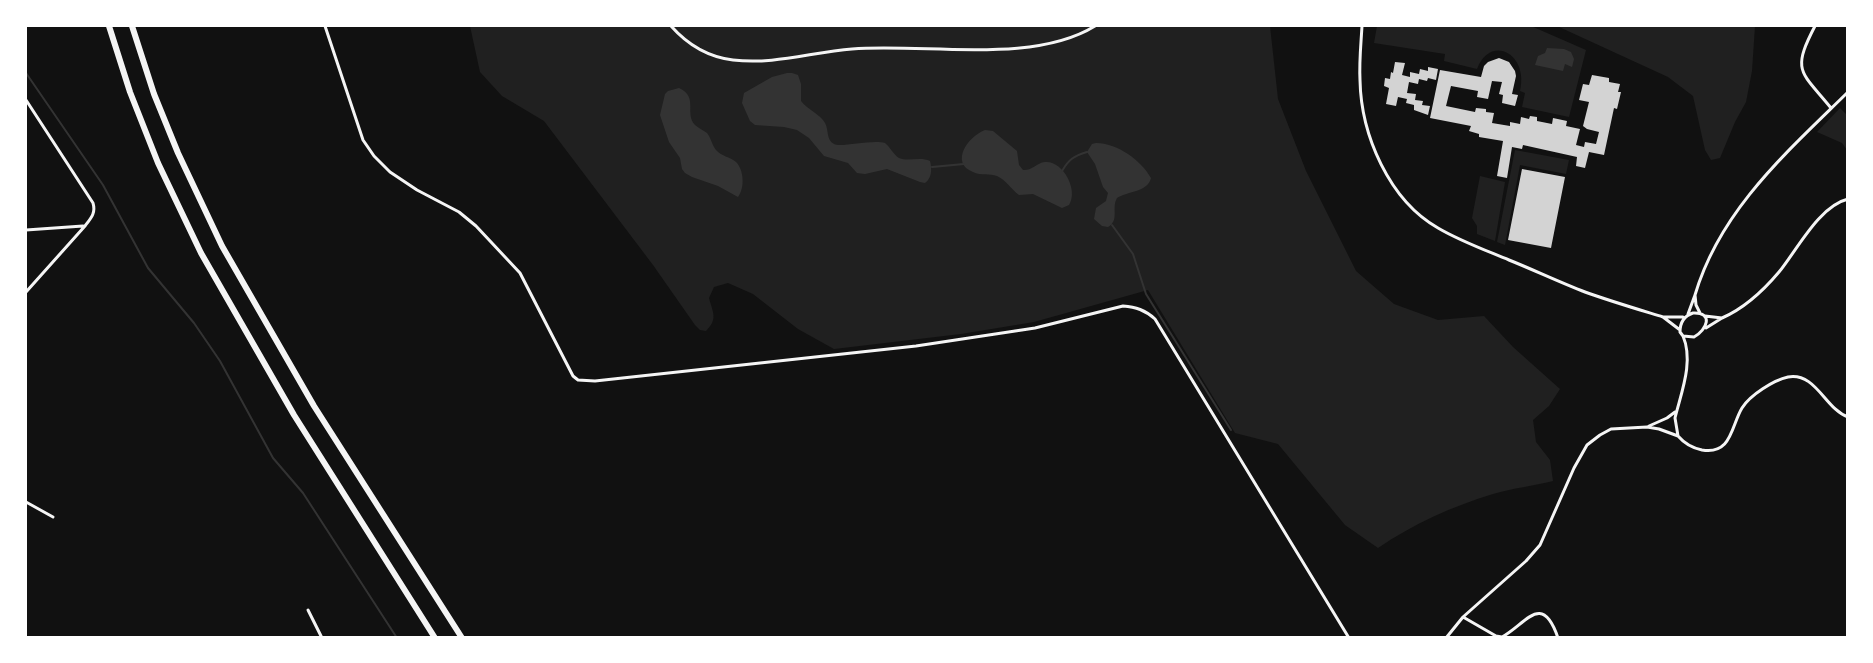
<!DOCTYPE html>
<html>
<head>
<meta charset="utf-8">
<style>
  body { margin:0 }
  #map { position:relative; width:1873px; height:663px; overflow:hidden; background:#111; font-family:Quicksand,sans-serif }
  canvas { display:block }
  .frame { position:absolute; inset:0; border:27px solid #fff; pointer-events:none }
</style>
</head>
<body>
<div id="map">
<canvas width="1873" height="663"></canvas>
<div class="frame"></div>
</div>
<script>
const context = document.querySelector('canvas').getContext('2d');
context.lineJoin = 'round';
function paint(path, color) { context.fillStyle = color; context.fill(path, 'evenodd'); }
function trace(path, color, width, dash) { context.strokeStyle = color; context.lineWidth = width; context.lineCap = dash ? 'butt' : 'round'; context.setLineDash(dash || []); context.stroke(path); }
paint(new Path2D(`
  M470 26H1270L1278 99 1306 171 1356 271 1394 304 1438 320 1484 316 1513 347 1560 389 1549 406 1533 420 1536 442 1550 460 1553 481C1533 486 1513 488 1493 494 1453 506 1413 524 1378 548L1345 525 1278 444 1235 433 1148 290 1034 322 961 334 834 349 798 329 753 294 728 283 714 287 709 298C713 313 718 319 706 331L700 330 695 325 653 265 544 121 502 96 480 72Z
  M1377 26H1531L1586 50 1569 117 1522 107 1525 93 1520 91C1529 53 1490 34 1477 69L1444 61 1445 54 1374 43Z
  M1557 26H1755L1752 71 1746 102 1735 122 1720 158 1711 160 1705 150 1693 96 1668 77Z
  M1840 108 1847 115V150L1842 143 1817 132Z
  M1515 150 1569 160 1566 174 1520 165 1505 245 1497 242Z
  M1480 176 1505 182 1495 241 1477 234V226L1472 218Z`), '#202020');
paint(new Path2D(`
  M1547 48 1564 49 1571 52 1574 59 1572 67 1565 64 1563 71 1535 65 1538 56 1545 53Z
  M787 73H792L798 75 801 84V101C808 110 820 114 825 123 829 130 826 140 834 144 840 148 872 139 885 143 890 147 894 155 899 158 909 162 920 156 930 161 932 169 932 178 925 183L920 182 887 169 865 174 857 173 848 163 824 156 809 138 797 130 784 127 755 125 750 121 742 103 744 93 772 77Z
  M679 88C699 97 684 113 695 125 698 128 703 130 707 133 711 138 712 145 716 150 721 156 730 157 736 162 744 170 745 188 738 197L718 186 692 177 685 173 682 169 680 158 669 142 660 115 665 94 668 91Z
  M985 130 993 131 1017 151 1019 165 1023 170C1032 171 1036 163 1045 162 1062 160 1079 189 1069 205L1062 208 1033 194 1019 195C1011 189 1006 180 997 176 990 173 981 176 973 172 950 163 967 137 985 130Z
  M1096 143C1117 143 1141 160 1151 178 1148 192 1128 191 1117 198 1111 208 1120 220 1108 227L1102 226 1094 219 1096 208 1106 201 1108 193 1103 187 1095 164 1087 152 1092 144Z`), '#333');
trace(new Path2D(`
  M26 73 103 185 148 268 194 323 220 361 273 458 303 493 397 638
  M932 167 964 164
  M1062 171C1069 159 1074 156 1087 152
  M1112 225 1133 254 1146 294 1231 430`), '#333', 2);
paint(new Path2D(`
  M1499 58 1509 62 1515 71 1516 76 1512 94 1518 95 1515 106 1502 103 1503 95 1499 94 1502 82 1492 81 1488 99 1477 97 1478 91 1451 86 1446 106 1475 112 1476 108 1486 109V112L1494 113 1492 123 1510 126V122L1520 124 1521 117 1529 119 1530 116 1537 117V121L1552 124 1553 118 1567 121 1566 126 1580 129 1576 145 1584 147 1585 142 1596 144 1599 132 1587 129 1583 126 1589 102 1579 100 1583 84 1589 85 1592 75 1609 78V82L1620 84 1618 92H1621L1617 109 1614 108 1604 155 1589 152 1585 168 1576 166 1577 157 1523 145 1522 149 1512 147 1507 178 1497 176 1503 141 1479 137V134L1469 131 1471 126 1430 118 1440 70 1481 77 1484 66 1488 62Z
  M1395 62 1405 63 1402 75 1410 77V72L1419 74 1420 69 1428 71V67L1438 69 1436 80 1428 78 1427 81 1419 79 1418 84 1409 82 1407 93 1416 94 1415 100 1423 101 1422 105 1430 106 1428 115 1414 110V105L1406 103 1407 99 1398 97 1396 106 1386 104 1389 88 1384 86 1385 78 1390 79 1391 72 1393 73Z
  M1522 169 1565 177 1551 248 1508 240Z`), '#d3d3d3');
trace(new Path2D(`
  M325 26 363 140 374 156 390 172 417 190 459 212 476 226 520 273 573 376 578 380 595 381 916 346 1035 328 1123 306C1136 307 1145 310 1155 319L1349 638
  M671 26C687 44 708 57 733 60 774 65 812 52 852 49 925 43 1032 65 1095 26
  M1362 26C1361 44 1359 62 1360 80 1361 135 1389 200 1438 228 1460 241 1485 250 1509 260 1534 270 1559 282 1585 292 1610 301 1637 309 1663 317
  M1815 26C1791 72 1801 71 1831 108
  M26 100 93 203C96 213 91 218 85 226L26 292
  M26 230 83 226
  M1695 295C1720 210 1787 152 1848 92
  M1693 313C1714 312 1707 330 1694 337L1683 336 1680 332C1680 322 1684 316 1693 313Z
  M1688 314 1695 295 1696 305 1700 313
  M1705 316 1722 318 1706 328
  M1722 318C1745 308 1763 291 1779 272 1797 250 1819 206 1848 199
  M1680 330 1663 317H1683
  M1683 336C1694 362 1681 393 1675 418L1678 436C1684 443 1692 448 1702 450 1732 455 1731 426 1742 408 1750 395 1774 380 1788 377 1816 372 1825 409 1848 417
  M1649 426 1667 418 1675 412
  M26 502 53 517
  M308 610 322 638
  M1463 617 1496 636 1502 637C1526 624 1542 591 1558 638
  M1446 638 1463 617 1526 561 1540 545 1574 468 1587 445 1600 435 1611 429 1647 427 1659 429 1678 436`), '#f5f5f5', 3);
trace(new Path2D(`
  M109 26 130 92 158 163 201 253 294 415 435 638
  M132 26 154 94 178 153 222 246 314 406 462 638`), '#f5f5f5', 6);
</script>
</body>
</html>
